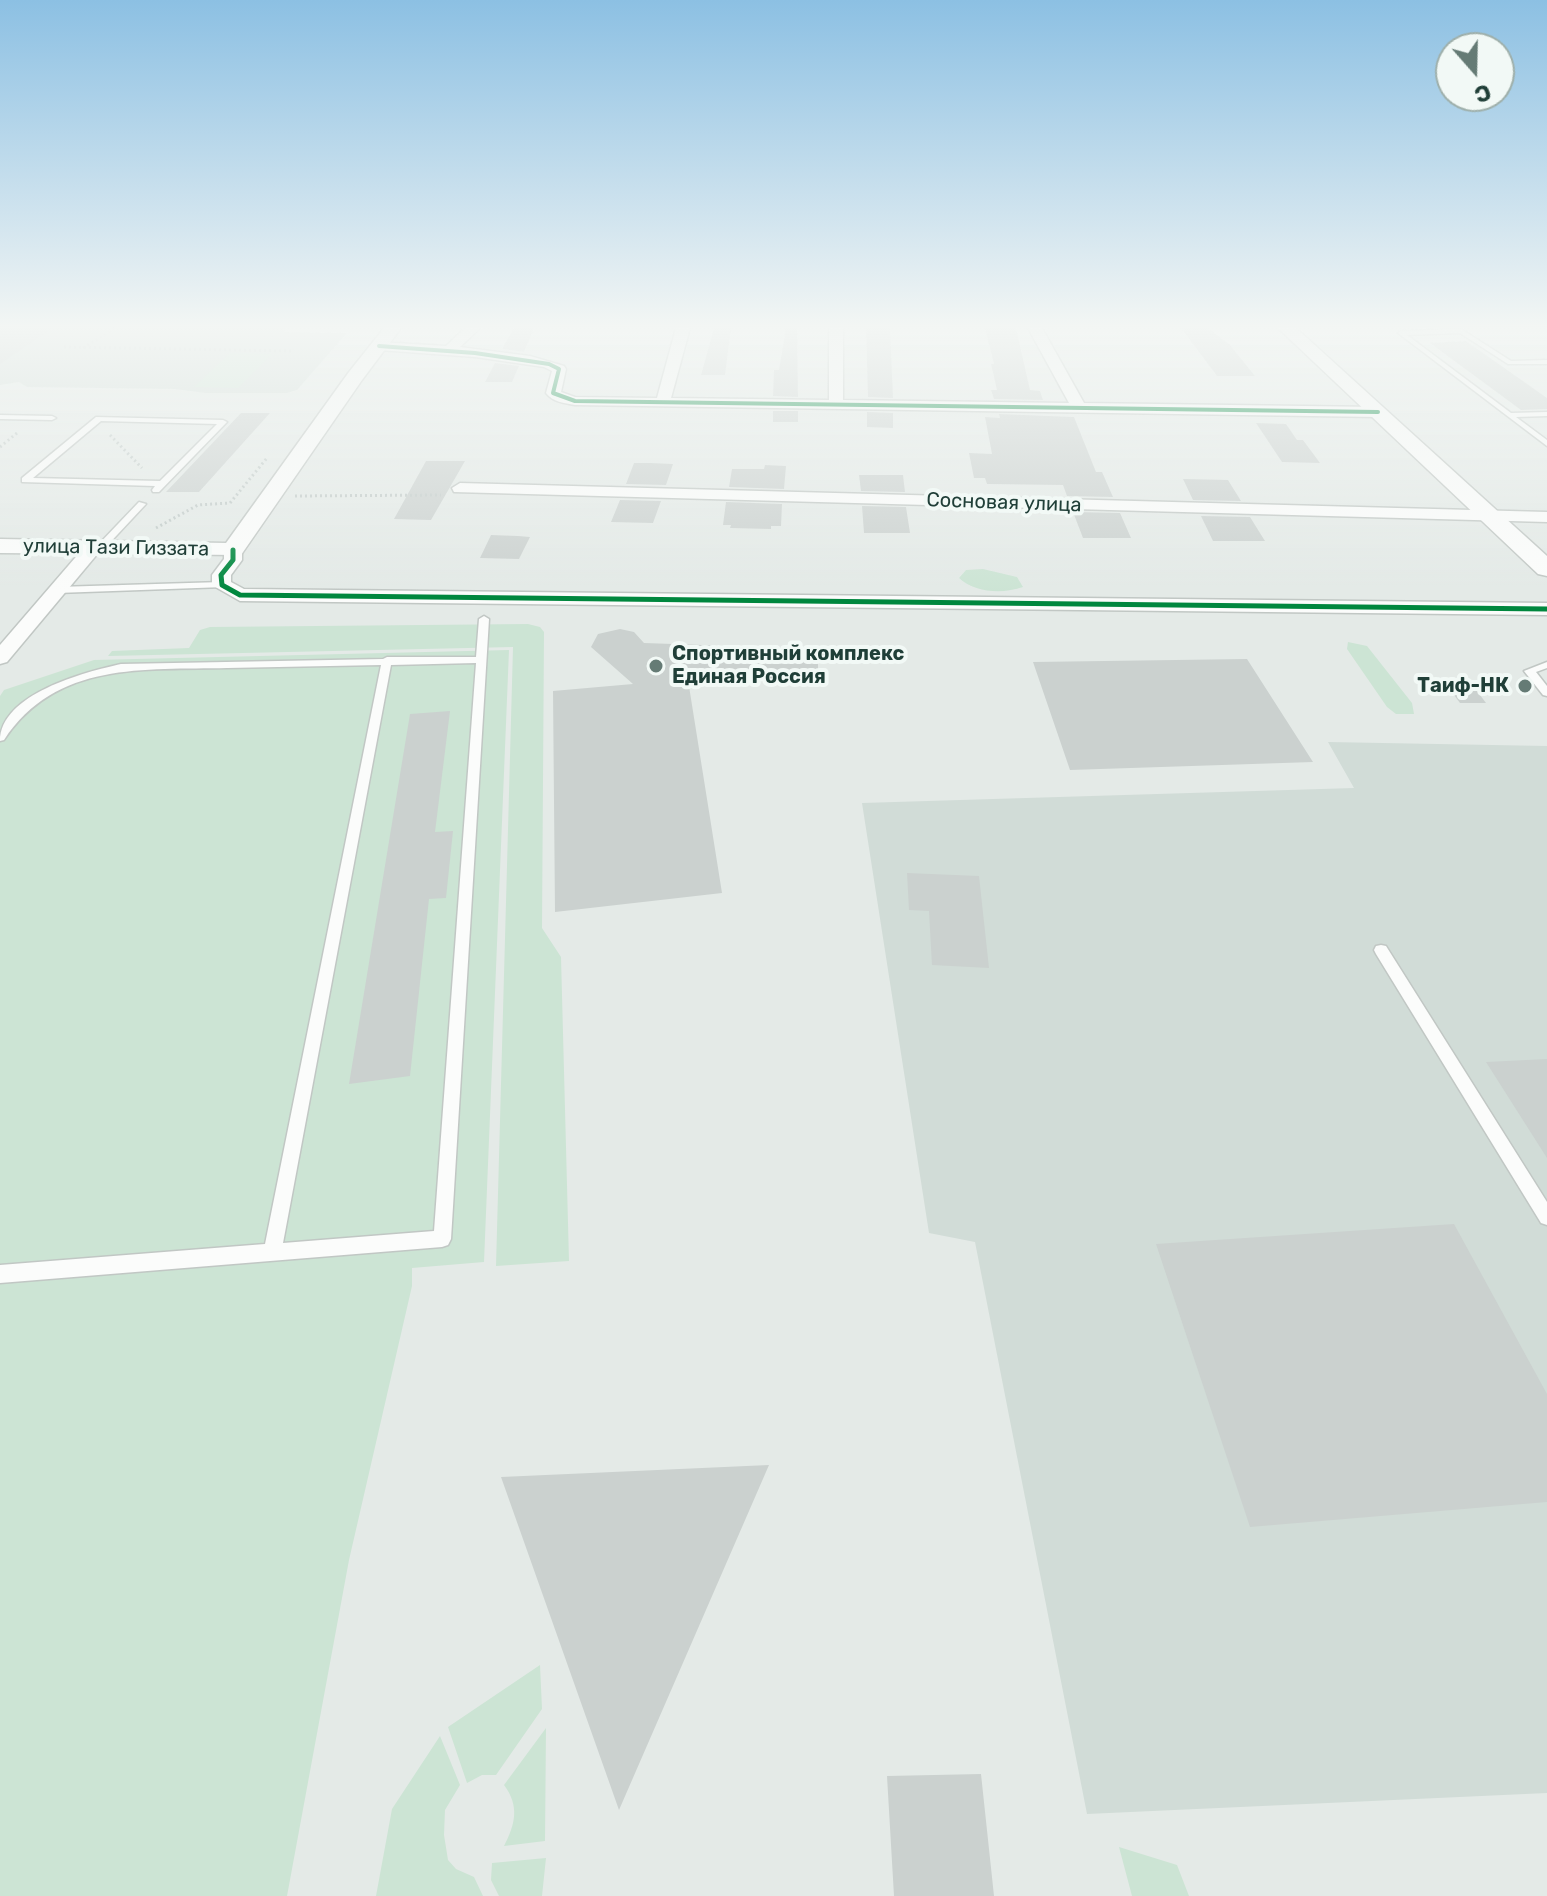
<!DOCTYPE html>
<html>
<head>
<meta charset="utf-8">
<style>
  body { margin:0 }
  #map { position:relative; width:1547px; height:1896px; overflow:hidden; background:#e4eae7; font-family:Rubik,sans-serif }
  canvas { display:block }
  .north { position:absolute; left:1435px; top:32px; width:80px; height:80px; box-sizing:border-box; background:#f2f9f6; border:2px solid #9eafaa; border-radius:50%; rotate:160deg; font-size:22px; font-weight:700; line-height:32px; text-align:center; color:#203f38 }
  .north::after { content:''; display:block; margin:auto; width:28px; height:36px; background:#657b75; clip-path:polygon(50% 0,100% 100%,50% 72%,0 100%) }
</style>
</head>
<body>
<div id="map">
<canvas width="1547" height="1896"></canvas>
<div class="north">С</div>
</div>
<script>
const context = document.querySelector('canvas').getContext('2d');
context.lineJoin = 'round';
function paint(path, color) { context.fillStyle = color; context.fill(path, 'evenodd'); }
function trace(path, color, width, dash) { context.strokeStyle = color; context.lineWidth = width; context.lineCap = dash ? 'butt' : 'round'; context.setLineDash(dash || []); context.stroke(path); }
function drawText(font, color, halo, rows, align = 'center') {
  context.font = font + ' Rubik,sans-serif'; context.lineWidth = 8; context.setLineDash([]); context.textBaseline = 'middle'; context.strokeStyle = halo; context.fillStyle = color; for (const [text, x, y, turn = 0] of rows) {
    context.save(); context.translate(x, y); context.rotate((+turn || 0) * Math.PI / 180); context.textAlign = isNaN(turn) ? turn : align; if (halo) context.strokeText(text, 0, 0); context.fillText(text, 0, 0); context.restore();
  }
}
paint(new Path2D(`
  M0 328H287L284 332 347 333 297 390 287 393H205L175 389 27 387 19 382 0 385Z
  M1328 742 1547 746V1793L1087 1814 975 1242 929 1233 862 803 1354 788Z`), '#d1dcd7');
paint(new Path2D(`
  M230 353 272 354 238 388 194 387Z
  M983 569 1017 577 1023 587C1003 594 975 593 959 578L966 570Z
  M528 624 540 627 544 632 542 928 561 957 569 1261 496 1266 513 647 108 656 112 651 189 648 200 630 210 627Z
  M1348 642 1367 646 1412 703 1414 714H1396L1387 707 1347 649Z
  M509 650 484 1262 412 1268V1286L349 1560 287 1896H0V696L4 690 94 660Z
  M540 1665 542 1709 496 1775H482L467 1783 448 1727Z
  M546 1728 545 1841 504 1846C515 1825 520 1806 504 1785Z
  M440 1736 460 1785 445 1810 444 1835 448 1860 456 1869 474 1877 483 1896H376L392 1809Z
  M1119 1847 1177 1865 1189 1896H1132Z
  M546 1858 542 1896H499L491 1880 492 1863Z`), '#cce4d4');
paint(new Path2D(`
  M0 328H53L0 364Z
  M514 328H534L524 352 502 349Z
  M714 328H731L725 375H701Z
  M786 328H797L798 397 773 396 774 370H779Z
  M866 328H890L893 398 868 397Z
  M985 328H1016L1030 390 1040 391 1043 400 994 399 991 390H997L991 364H994Z
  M1181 328H1208L1230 345 1255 376H1217Z
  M1466 341 1547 398V409L1521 410 1430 343Z
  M495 363 519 366 512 382H485Z
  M773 411H798V422H773Z
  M867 412 893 413V428L867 427Z
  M241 413H270L199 492H166Z
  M999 414 1074 417 1096 472H1102L1113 497 1067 496 1063 485 987 484 985 478H974L969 453 992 454 985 417 1000 418Z
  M1256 423 1286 424 1297 440H1303L1320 463 1282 462Z
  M426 461H465L431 520 394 519Z
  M634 463H651L673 464 666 485 626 484Z
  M765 465 786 466 784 489 729 487 732 469H764Z
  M859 475H903L905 492 861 491Z
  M1183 479 1228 480 1241 501 1193 500Z
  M620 500 661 501 653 523 611 522Z
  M726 502 782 504 781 526H771V529L730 528 731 525H723Z
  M862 506 906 507 910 533H864Z
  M1073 512 1120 513 1131 538H1083Z
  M1201 516 1250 517 1265 541H1213Z
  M491 535 518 536 530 537 519 559 480 558Z
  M620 629 634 632 644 643 818 649V683L688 680 722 893 555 912 553 691 633 684 591 647 598 634Z
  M1247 659 1313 762 1070 770 1033 662Z
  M1442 679H1468L1486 703H1460Z
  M450 711 435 832 453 831 446 898 429 899 410 1076 349 1084 410 714Z
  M907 873 979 876 989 968 932 965 929 911 909 910Z
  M1547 1059V1158L1486 1062Z
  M1454 1224 1547 1394V1502L1250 1527 1156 1244Z
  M769 1465 619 1810 501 1477Z
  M981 1774 994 1896H894L887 1776Z`), '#cbd1cf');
const service = new Path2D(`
  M1461 329 1511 361 1547 360V364H1508L1460 333 1407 335 1511 413 1547 412V416L1516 417 1547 440V446L1398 333 1401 331Z
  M0 415 52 416 56 418 52 420 0 419Z
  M96 417 223 420 227 422 159 492H153L152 490 155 486 22 482V478ZM101 421 217 424 160 481 33 478Z
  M139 502 146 504 103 550H97V546Z
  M222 582 225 583V587L57 593 52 590 57 587Z
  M484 616 489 619 451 1239 448 1245 442 1247 0 1283V1265L265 1244 381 665C329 666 278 667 227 668 144 670 56 661 4 740L0 741C0 694 85 672 121 664L383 659 387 657H476L479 619ZM476 663 434 1231 283 1243 391 665Z
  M1547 662V668L1536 672 1547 686V696L1543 695 1524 671Z
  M1381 945 1386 946 1547 1202V1225L1541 1223 1376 954 1374 950 1376 946Z`);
const minor = new Path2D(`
  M465 328H480L460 347 530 356 564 366 566 369 561 392 575 397 657 398 676 328H690L671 398 829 400V328H843V400L1069 403 1028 328H1042L1084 403 1378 407 1386 412 1378 417 575 405C564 403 553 402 546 393L552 371 544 367 475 357 379 350 372 346 379 342 446 346Z
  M460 483 1547 512V522L454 492 452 488Z
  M93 543 99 544 102 548 99 552 7 662 0 664V645L87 544Z
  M233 544 242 550V560L231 575V582L244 589 1547 603V615L240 601 212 585V575L224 559V550Z`);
const tertiary = new Path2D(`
  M384 328H401L362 380 241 555 0 553V539L226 543 349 372Z
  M1278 328H1296L1547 556V576L1538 574Z`);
trace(service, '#c1c7c4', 3);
trace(minor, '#c1c7c4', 3);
trace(tertiary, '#c1c7c4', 3);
trace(new Path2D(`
  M64 347 294 351
  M83 348 115 328
  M110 435 142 468
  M0 447 17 433
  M295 496 441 495
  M156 528 198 505 230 503 267 458`), '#c1cac8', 3, [2, 3]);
paint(service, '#fbfcfb');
paint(minor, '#fbfcfb');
paint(tertiary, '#fbfcfb');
trace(new Path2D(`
  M379 346 475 353 549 364 559 369 553 393 575 401 1378 412`), '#00873e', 4);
trace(new Path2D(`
  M233 550V560L221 575 222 585 240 595 1547 609`), '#00873e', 5);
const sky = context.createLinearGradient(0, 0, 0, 593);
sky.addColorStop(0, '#8cc0e3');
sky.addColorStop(0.55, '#f3f6f4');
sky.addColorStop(1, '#f3f6f400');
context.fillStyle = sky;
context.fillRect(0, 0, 1547, 593);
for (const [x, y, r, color] of [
  [656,666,8,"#657b75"],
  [1525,686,8,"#657b75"]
]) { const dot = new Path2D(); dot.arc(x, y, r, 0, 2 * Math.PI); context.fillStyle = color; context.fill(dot); trace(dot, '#f2f9f6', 3); }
drawText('20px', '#203f38', '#f2f9f6', [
  ["Сосновая улица",1004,503,2],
  ["улица Тази Гиззата",116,548,1]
]);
drawText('bold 20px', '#203f38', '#f2f9f6', [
  ["Спортивный комплекс",672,654],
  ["Единая Россия",672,677],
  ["Таиф-НК",1509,686,"right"]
], 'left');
</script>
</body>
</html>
